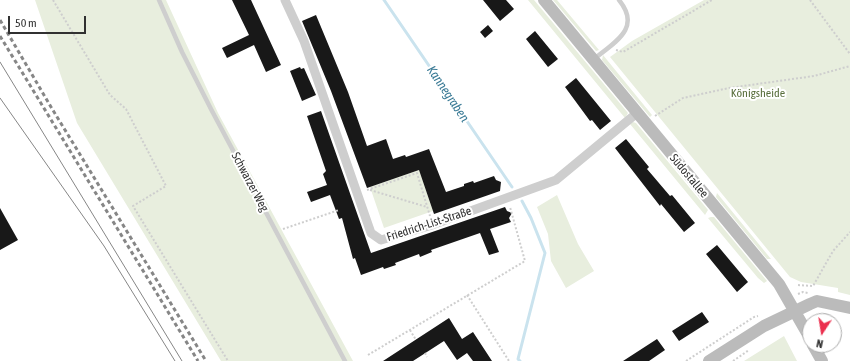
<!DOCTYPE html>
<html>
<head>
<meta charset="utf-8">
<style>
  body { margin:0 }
  #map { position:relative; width:850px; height:361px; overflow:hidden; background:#fff; font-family:"Asap Condensed",sans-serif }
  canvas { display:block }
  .north { position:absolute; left:802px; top:313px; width:40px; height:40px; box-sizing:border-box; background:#fff; border:1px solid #adadad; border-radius:50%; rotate:192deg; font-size:11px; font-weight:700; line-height:16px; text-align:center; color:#313131 }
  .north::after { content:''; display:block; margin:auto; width:14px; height:18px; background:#eb2f4e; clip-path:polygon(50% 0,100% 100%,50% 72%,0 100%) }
  .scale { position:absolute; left:8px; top:16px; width:78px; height:18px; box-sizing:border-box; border:2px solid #313131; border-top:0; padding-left:5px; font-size:12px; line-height:14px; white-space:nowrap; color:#313131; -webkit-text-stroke:3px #fff; paint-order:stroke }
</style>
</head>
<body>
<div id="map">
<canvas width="850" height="361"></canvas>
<div class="north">N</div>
<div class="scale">50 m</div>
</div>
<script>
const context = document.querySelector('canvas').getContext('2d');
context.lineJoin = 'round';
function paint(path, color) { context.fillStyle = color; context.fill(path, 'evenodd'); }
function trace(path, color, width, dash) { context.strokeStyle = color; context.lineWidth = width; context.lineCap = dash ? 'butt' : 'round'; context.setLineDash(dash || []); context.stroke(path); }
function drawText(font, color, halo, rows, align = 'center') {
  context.font = font + ' "Asap Condensed",sans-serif'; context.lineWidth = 4; context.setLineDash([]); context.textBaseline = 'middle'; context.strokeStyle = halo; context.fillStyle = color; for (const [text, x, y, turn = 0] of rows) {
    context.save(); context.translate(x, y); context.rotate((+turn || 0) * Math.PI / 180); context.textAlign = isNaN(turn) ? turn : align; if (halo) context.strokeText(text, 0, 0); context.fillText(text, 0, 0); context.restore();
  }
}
paint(new Path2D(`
  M35 0H166L218 113 353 361H221L77 123Z
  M528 0H534L628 113 625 118Z
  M553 0H557L599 50 596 51Z
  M704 0H850V295L838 292V288L801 282 790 277 610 57 632 41Z
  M603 55 652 115 650 117 602 60Z
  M633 122 636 123 708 210 705 215 630 124Z
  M419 170 433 211 384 228 370 187Z
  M717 193 771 259H767L716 197Z
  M557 195 578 244 594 271 566 288 551 261 548 234 537 207Z
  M711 217H714L767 281 764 283 758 278 708 218Z
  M784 336 797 361H744Z`), '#e8eede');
trace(new Path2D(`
  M384 0 512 187
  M520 361 518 359 545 253 531 218 522 201`), '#cae3ee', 3);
paint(new Path2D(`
  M232 0H251L281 65 266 72 254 45 227 58 222 48 249 35Z
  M483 0H506L514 9 500 21Z
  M316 15 348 92 367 146 386 139 393 159 405 155 406 157 429 149 446 192 464 186V184L473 181 474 183 494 176 496 180 501 182 500 191 434 214 419 170 367 188 331 91 302 21Z
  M488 25 493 31 485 38 480 32Z
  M535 31 558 59 548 67 526 39Z
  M300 67 301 69 304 68 316 95 302 101 290 71Z
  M576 78 611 121 600 130 592 120 590 121 565 87Z
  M321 111 371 253 505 207 507 211 512 213 509 218 511 222 490 229 499 252 489 255 480 233 431 250 432 252 420 257 419 254 395 263 396 265 384 269 383 267 361 275 355 258 353 259 342 218 339 219 330 195 311 202 307 192 327 185 323 174 326 171 307 116Z
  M626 139 649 167 647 169 653 176 670 196 672 195 695 223 684 232 661 204 660 206 615 148Z
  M0 208 18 240 0 250Z
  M717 245 748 282 737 292 706 254Z
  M702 312 709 322 679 341 672 331Z
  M449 318 462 339 473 332 492 361H473L467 353 457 360 444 341 413 361H383Z
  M657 339 665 350 649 361H623Z`), '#181818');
trace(new Path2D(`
  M53 0 110 95 126 109 166 186 133 206 228 361
  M810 0 850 54
  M616 50 623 52 712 0
  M655 116 683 98 729 88 814 76 850 66
  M367 190 417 173 430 216
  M370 190 427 207
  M283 229 339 210
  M798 285 813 286 833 251 850 232
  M798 294 803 292 808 293
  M467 295 509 361
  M410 330 416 340
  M425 353 427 357
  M368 355 525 261 510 207
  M686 361 754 317 758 316
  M733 361 749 350`), '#cecece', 2, [2, 2]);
trace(new Path2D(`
  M159 0 182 52 212 111 345 361
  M594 59C615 42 642 28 619 0`), '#cecece', 4.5);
trace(new Path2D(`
  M285 0 304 41 371 233 381 240 432 225 556 180 637 113`), '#cecece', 9);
trace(new Path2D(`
  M544 0 779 284 810 338
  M813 345 822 361
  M709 361 764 326 810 304 817 301 850 308`), '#bbb', 12);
trace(new Path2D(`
  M0 62 182 361
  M0 98 104 246 175 361`), '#868686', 1);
trace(new Path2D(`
  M0 20 51 107 206 361
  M0 36 198 361`), '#868686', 3, [4, 3]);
drawText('12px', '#586e3c', '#fff', [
  ["Königsheide",758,93]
]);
drawText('12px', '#313131', '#fff', [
  ["Südostallee",689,176,50],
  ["Schwarzer Weg",250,182,62],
  ["Friedrich-List-Straße",429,224,-18]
]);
drawText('italic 13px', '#3b7b96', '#fff', [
  ["Kannegraben",448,94,56]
]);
</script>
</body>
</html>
